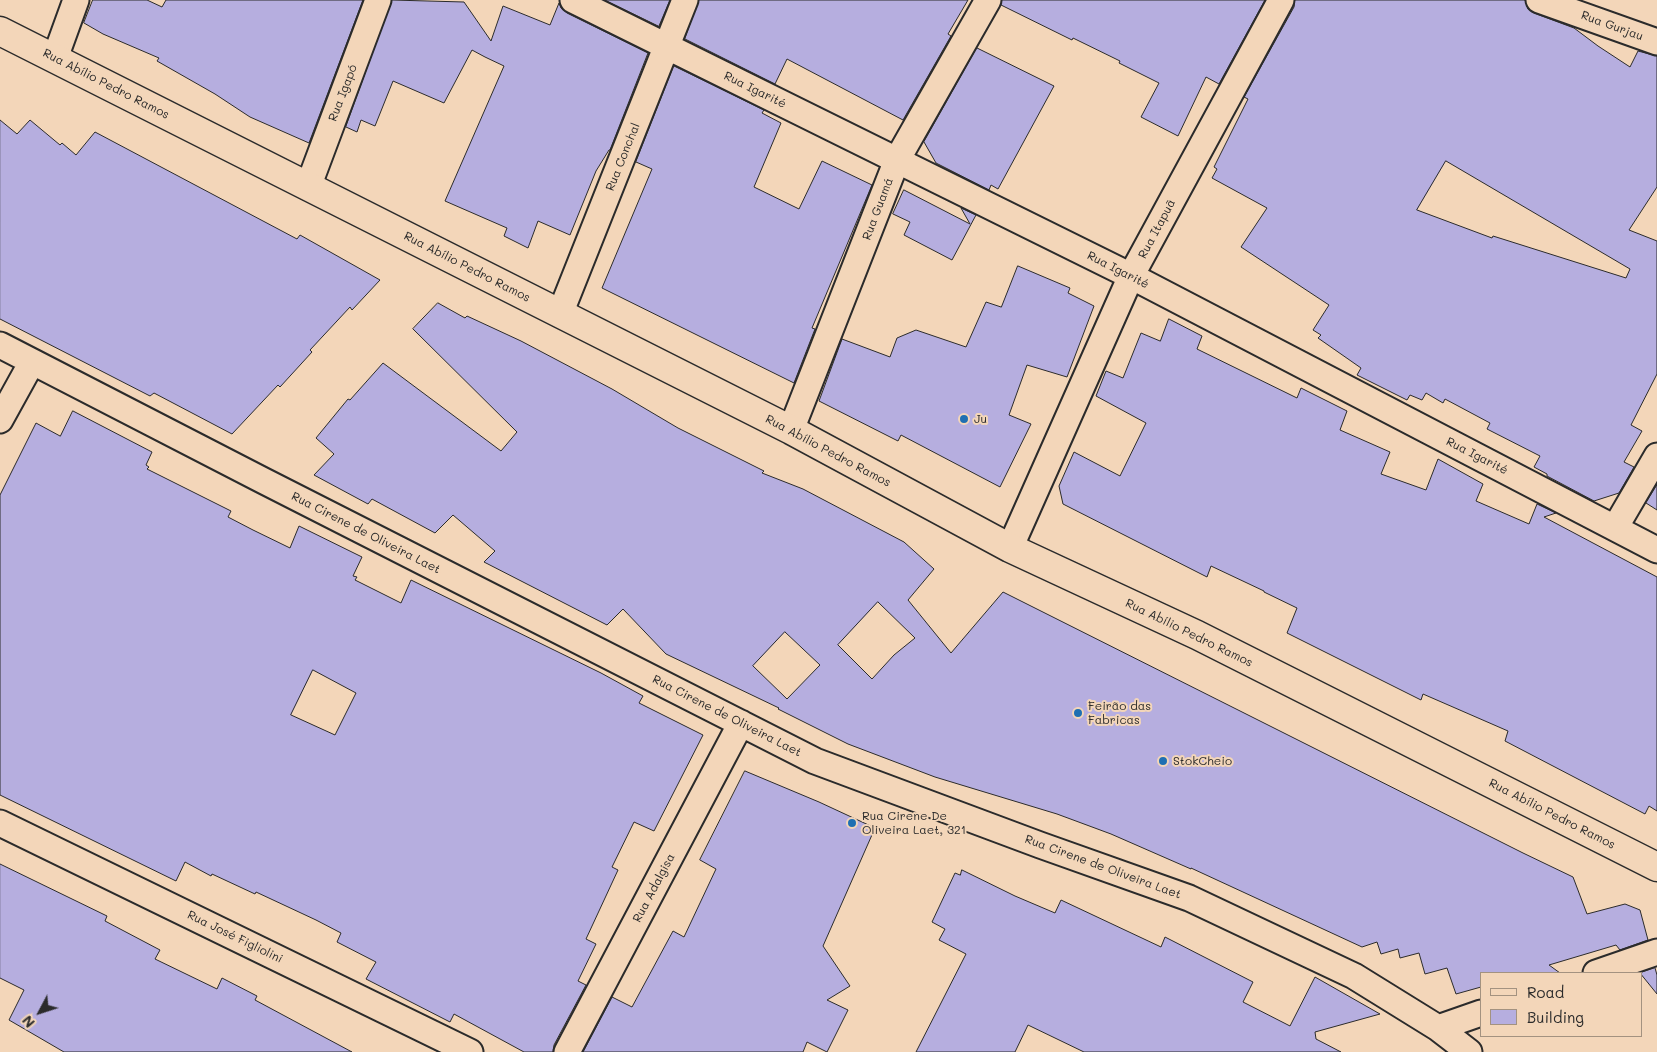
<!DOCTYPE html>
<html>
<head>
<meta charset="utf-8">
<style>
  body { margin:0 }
  #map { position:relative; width:1657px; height:1052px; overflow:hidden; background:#f3d6b9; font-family:Mali,sans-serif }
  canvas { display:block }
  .legend { position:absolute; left:1480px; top:972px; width:162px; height:65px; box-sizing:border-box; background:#f3d6b9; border:1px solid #a39280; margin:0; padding:6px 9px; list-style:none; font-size:15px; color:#2b2b2b }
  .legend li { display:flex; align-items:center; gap:10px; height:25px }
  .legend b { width:25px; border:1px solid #a39280 }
  .north { position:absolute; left:15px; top:987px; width:50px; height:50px; -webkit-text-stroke:4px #f3d6b9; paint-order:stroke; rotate:230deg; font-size:14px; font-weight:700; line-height:20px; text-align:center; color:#2b2b2b }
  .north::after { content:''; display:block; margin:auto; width:18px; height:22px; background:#2b2b2b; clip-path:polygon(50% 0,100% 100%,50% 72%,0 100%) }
</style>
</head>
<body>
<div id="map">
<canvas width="1657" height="1052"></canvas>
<ul class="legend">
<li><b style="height:6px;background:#f3d6b9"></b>Road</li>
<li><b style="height:14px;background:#b6aedf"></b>Building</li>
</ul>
<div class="north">N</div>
</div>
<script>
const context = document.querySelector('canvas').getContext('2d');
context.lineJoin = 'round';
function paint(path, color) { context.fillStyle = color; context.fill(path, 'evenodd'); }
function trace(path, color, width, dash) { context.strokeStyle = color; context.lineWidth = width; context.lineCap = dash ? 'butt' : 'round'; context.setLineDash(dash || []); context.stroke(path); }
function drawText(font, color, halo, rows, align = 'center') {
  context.font = font + ' Mali,sans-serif'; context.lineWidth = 4; context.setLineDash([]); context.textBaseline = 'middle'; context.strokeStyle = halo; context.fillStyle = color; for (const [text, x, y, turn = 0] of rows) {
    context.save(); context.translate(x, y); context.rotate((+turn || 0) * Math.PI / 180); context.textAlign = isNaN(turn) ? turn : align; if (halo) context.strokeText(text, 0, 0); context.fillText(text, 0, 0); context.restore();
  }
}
const building = new Path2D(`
  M93 0H147L162 7 166 0H363L309 143 250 117 215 94 157 61 159 58 103 34 84 23Z
  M392 0 464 2 491 41 503 6 550 25 559 3 561 8 567 13 648 53 610 150H609L596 171 570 235 538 221 528 248 504 236 507 228 445 201 504 66 485 57 472 50 444 103 393 81 375 126 361 120 357 132 346 127Z
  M605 0H670L659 26Z
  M699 0H968L948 34 951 36 903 120 787 59 775 84 685 39Z
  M1002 0H1265L1219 84 1206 77 1178 136 1141 117 1159 83 1119 63 1120 61 1073 38 1072 40 1001 5Z
  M1295 0H1525L1528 9 1534 13 1574 28 1598 46 1630 67 1638 51 1657 56V187L1629 230 1657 241V374L1631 425 1642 431 1624 462 1634 467 1619 493 1594 501 1547 476V474L1534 467 1540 456 1487 429 1490 423 1445 399 1443 403 1426 393 1422 400 1410 395 1407 400 1357 375 1361 368 1318 338 1321 335 1313 330 1329 305 1241 247 1267 208 1212 178 1217 169 1214 167 1248 99 1244 97 1294 7ZM1446 161 1630 269 1626 278 1493 236 1492 238 1417 210Z
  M977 48 1054 86 998 189 991 185 989 190 936 163 924 142Z
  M674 66 764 110 762 113 781 123 754 187 799 209 822 161 872 185 812 328 815 329 794 383 602 288 652 169 636 162Z
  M0 120 17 134 30 120 60 145 62 143 76 155 95 132 297 239 300 235 380 280 352 310 350 307 310 350 312 352 280 387 278 385 232 434 154 393 150 396 0 319Z
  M904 190 970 224 961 208 976 215 952 260 904 235 910 222 893 214Z
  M1018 266 1070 288 1068 293 1094 306 1067 377 1027 365 1009 415 1031 424 1000 487 901 435 898 441 819 401 842 339 890 357 897 338 916 330 966 347 986 302 1001 307Z
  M438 303 465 318 467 316 521 341 612 389 678 428 764 471 762 473 803 489 904 542 934 569 908 600 951 653 1003 592 1523 853 1573 877 1587 914 1625 904 1640 910 1648 940 1620 950 1616 945 1549 965 1560 973H1481V987L1456 994 1447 968 1425 974 1419 953 1400 958 1398 949 1381 954 1377 942 1362 947 1191 868V869L1111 834 1057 814 935 777 848 744 778 709 779 708 666 654 623 609 607 625 484 562 495 551 453 515 435 533 372 499 368 504 314 475 334 454 316 438 348 399 350 400 383 363 501 451 517 432 413 329ZM878 602 915 638 894 655 872 679 838 645ZM785 632 820 665 787 699 753 666Z
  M1169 319 1202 336 1197 349 1297 398 1301 388 1347 411 1340 430 1390 452 1381 474 1426 490 1438 459 1483 484 1476 501 1529 524 1537 504 1556 513 1544 517 1657 577V811L1649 806 1645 814 1505 741 1508 731 1423 694 1421 700 1287 633 1297 608 1264 592V591L1211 566 1207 577 1063 504 1059 486 1074 452 1120 476 1146 423 1096 396 1106 371 1123 378 1141 333 1160 341Z
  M73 411 152 452 146 465 149 467 147 469 231 511 228 517 253 530 290 548 299 526 362 557 353 576 357 577 355 580 401 603 411 580 601 673 643 696 639 703 703 735 654 831 634 822 612 867 618 870 586 939 596 944 578 981 586 985 554 1045 553 1052H524L454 1014 450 1022 366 979 376 962 337 942 341 933 316 920 256 892 255 894 212 874 211 876 185 862 176 881 0 795V495L36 423 60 436ZM313 670 356 693 335 735 291 715Z
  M1657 485V510L1646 503Z
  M745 771 819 802 875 828 823 946 850 986 827 1000 848 1010 827 1052 807 1042 803 1052H583L612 997 632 1007 673 931 684 937 716 869 700 860Z
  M0 864 107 916 105 921 160 950 155 959 217 989 222 978 257 996 255 1000 352 1052H64L9 1020 24 990 0 978Z
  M962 870 1015 896 1055 913 1061 900 1161 947 1165 937 1253 982 1243 1002 1290 1026 1315 977 1380 1014 1315 1032 1316 1039 1341 1052H1084L1028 1025 1015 1052H916L966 954 939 940 945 929 932 922 955 873 960 875Z
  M1655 968 1657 975V994L1640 973Z`);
paint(building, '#b6aedf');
trace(building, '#2b2b2b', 1);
const street = new Path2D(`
  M573 0 1131 276 1657 550
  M1539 0 1657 42
  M55 58 76 0
  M308 187 378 0
  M560 314 685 0
  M0 345 264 481 815 761 1040 845 1189 898 1354 976 1438 1028 1469 1052
  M0 420 32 362
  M791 430 897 160 988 0
  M1615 528 1657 456
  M1010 548 1131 276 1281 0
  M0 823 470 1052
  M1596 973 1657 952
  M1438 1028 1481 1013
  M567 1052 741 723`);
const primary = new Path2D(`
  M0 31 791 430 1010 548 1197 635 1657 867`);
trace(street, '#2b2b2b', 29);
trace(primary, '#2b2b2b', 31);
trace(street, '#f3d6b9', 25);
trace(primary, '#f3d6b9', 28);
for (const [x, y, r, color] of [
  [964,419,5,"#1f6fb2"],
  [1078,713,5,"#1f6fb2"],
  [1163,761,5,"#1f6fb2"],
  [852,823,5,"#1f6fb2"]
]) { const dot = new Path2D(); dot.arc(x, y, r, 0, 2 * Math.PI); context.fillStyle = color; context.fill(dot); trace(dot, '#f3d6b9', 2); }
drawText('12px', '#2b2b2b', '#f3d6b9', [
  ["Rua Gurjau",1612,26,20],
  ["Rua Abílio Pedro Ramos",106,84,27],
  ["Rua Igarité",755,90,26],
  ["Rua Igapó",343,93,-69],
  ["Rua Conchal",623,157,-68],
  ["Rua Guamá",878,209,-69],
  ["Rua Itapuã",1157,229,-62],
  ["Rua Abílio Pedro Ramos",467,267,27],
  ["Rua Igarité",1118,270,27],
  ["Rua Abílio Pedro Ramos",828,451,28],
  ["Rua Igarité",1477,456,27],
  ["Rua Cirene de Oliveira Laet",366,533,27],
  ["Rua Abílio Pedro Ramos",1189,633,26],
  ["Rua Cirene de Oliveira Laet",727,716,27],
  ["Rua Abílio Pedro Ramos",1552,814,27],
  ["Rua Cirene de Oliveira Laet",1103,867,20],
  ["Rua Adalgisa",654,888,-62],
  ["Rua José Figliolini",235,937,26]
]);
drawText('12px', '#2b2b2b', '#f3d6b9', [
  ["Ju",974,419],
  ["Feirão das",1088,706],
  ["Fabricas",1088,720],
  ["StokCheio",1173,761],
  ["Rua Cirene De",862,816],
  ["Oliveira Laet, 321",862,830]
], 'left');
</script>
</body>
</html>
